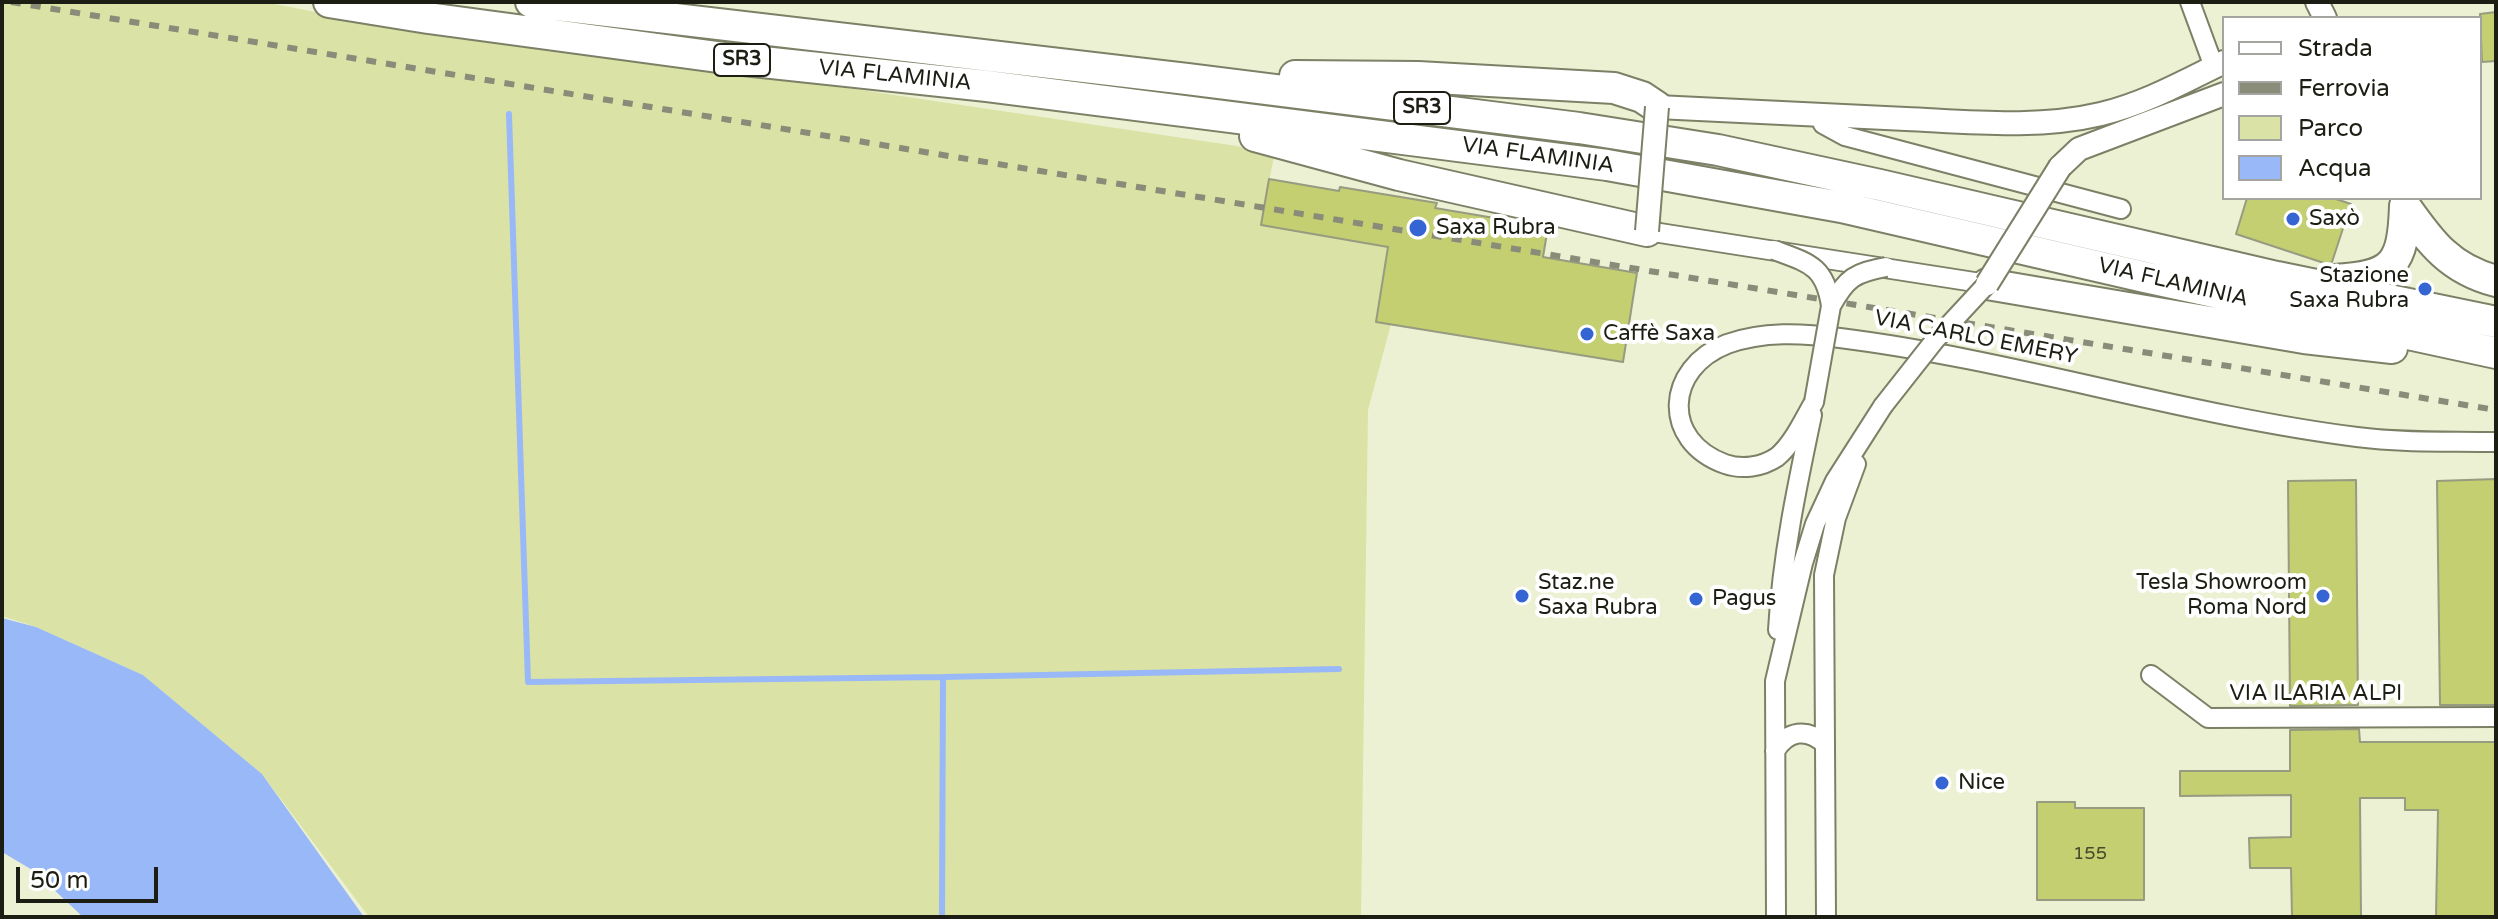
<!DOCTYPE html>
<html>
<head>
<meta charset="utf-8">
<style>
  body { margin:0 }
  #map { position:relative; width:2498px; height:919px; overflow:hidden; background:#ecf1d4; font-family:"Varela Round",sans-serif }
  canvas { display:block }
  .frame { position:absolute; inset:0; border:4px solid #1c1d13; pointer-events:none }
  .legend { position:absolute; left:2222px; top:16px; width:260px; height:184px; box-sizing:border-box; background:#fff; border:2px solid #a4a5a1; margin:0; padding:10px 14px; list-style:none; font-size:24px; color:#1c1d13 }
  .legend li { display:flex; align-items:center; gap:16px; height:40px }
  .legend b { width:40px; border:2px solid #a4a5a1 }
  .scale { position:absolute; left:16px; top:867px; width:142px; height:36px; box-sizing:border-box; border:4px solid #1c1d13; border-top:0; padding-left:10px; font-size:24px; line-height:28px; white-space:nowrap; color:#1c1d13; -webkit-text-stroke:6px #fff; paint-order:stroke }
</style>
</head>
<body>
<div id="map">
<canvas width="2498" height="919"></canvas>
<div class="frame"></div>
<ul class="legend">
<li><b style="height:10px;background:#fff"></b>Strada</li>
<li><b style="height:10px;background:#898c78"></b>Ferrovia</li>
<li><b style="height:22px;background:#dae3a5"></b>Parco</li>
<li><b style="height:22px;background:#99b8f7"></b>Acqua</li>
</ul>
<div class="scale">50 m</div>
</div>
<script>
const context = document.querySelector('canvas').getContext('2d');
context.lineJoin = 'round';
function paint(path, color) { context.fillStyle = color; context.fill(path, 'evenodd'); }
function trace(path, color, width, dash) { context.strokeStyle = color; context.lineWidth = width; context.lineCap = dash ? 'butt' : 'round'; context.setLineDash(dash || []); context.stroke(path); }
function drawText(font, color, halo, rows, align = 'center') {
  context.font = font + ' "Varela Round",sans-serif'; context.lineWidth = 8; context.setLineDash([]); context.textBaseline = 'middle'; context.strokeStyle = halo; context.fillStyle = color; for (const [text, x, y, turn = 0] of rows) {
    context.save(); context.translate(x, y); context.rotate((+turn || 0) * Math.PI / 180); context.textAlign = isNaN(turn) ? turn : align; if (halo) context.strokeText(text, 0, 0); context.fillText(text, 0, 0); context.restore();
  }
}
paint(new Path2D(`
  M2 2H265L431 35 854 89 1237 146 1274 156 1261 225 1388 247 1391 324 1368 410 1361 917H369L262 774 143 675 36 627 2 616Z`), '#dae3a5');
paint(new Path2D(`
  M2 618 36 627 143 675 262 774 364 917H83L34 871 2 852Z`), '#99b8f7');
trace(new Path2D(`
  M509 114 528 682 943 677
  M942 917 943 677 1339 669`), '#99b8f7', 6);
const building = new Path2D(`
  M2496 12V61L2482 62 2480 14Z
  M1269 179 1339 191 1340 187 1437 203 1435 208 1548 227 1543 257 1637 273 1623 362 1376 322 1388 247 1261 225Z
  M2247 198H2333L2351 204 2332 262 2327 264 2236 234Z
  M2496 479V705H2440L2437 481Z
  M2356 480 2358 705 2290 706 2288 481Z
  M2359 729 2360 742H2496V917H2436L2438 810H2405V798H2360L2361 917H2292L2291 868H2250L2249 838 2291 837V795L2180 796V771H2290V730Z
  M2037 802H2075V808H2144V900H2037Z`);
paint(building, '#c3cf70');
trace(building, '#979b80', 2);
const minor = new Path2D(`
  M2190 2 2214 67
  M1819 115 1823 124 1845 136 2121 209
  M1647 231 1987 284
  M1814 402C1804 419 1793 444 1777 457 1762 467 1742 470 1725 464 1661 441 1665 368 1727 344 1763 331 1802 333 1840 338 2015 360 2183 415 2357 437 2403 443 2450 441 2496 442
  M1778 630C1782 557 1797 486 1812 415
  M2151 675 2208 718 2496 717
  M1775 751C1788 730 1807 728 1825 744
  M1776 917 1775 681 1803 563 1815 524 1835 481 1883 406
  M1826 917 1824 575 1836 518 1856 464`);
const tertiary = new Path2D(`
  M2317 2 2325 18
  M1657 107C1740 111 1823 115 1906 119 1971 122 2038 129 2101 114 2146 103 2183 82 2224 62
  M2060 167 2079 149 2224 94`);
const trunk = new Path2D(`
  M329 2 428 18 725 58 987 86 1607 165 1841 207 2144 277 2496 353
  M531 2 1187 79 1579 128 1718 150 1880 185 2277 277 2496 322
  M1295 76 1418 77 1614 88 1642 97 1657 107
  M1255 136 1399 175 1647 231
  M2405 206C2431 243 2450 269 2496 281
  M2334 280C2394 277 2403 264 2405 206
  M1987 284 2304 338 2392 348`);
trace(minor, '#7c8066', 22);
trace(tertiary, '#7c8066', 26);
trace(trunk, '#7c8066', 34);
trace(minor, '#fff', 18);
trace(tertiary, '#fff', 22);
trace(trunk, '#fff', 30);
trace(new Path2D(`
  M11 2 2496 410`), '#898c78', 6, [10, 10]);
const minorBridge = new Path2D(`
  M1774 250C1809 263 1825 266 1831 306L1814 402
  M1831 306C1847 277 1855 273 1886 267
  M1883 406 1935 340 1987 284`);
const tertiaryBridge = new Path2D(`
  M1647 231 1657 107
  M1987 284 2060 167`);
trace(minorBridge, '#7c8066', 22, []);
trace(tertiaryBridge, '#7c8066', 26, []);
trace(minorBridge, '#fff', 18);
trace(tertiaryBridge, '#fff', 22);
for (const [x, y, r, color] of [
  [2293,219,8,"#3564d3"],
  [1418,228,10,"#3564d3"],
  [2425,289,8,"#3564d3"],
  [1587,334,8,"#3564d3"],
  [1522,596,8,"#3564d3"],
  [2323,596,8,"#3564d3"],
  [1696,599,8,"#3564d3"],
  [1942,783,8,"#3564d3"]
]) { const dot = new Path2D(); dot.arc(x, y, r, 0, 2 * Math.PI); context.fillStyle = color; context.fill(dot); trace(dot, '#fff', 3); }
drawText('18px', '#464a2a', null, [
  ["155",2090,854]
]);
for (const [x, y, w] of [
  [742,60,56],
  [1422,108,56]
]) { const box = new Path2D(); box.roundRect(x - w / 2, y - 16, w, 32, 6); context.fillStyle = '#fff'; context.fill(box); trace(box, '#1c1d13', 2); }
drawText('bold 20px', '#1c1d13', null, [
  ["SR3",742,60],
  ["SR3",1422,108]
]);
drawText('22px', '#1c1d13', '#fff', [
  ["VIA FLAMINIA",895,76,6],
  ["VIA FLAMINIA",1538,156,8],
  ["VIA FLAMINIA",2173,283,13],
  ["VIA CARLO EMERY",1976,338,11],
  ["VIA ILARIA ALPI",2316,694]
]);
drawText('22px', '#1c1d13', '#fff', [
  ["Saxò",2309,219],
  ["Saxa Rubra",1436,228],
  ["Stazione",2409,276,"right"],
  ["Saxa Rubra",2409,301,"right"],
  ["Caffè Saxa",1603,334],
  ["Staz.ne",1538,583],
  ["Saxa Rubra",1538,608],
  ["Tesla Showroom",2307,583,"right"],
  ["Roma Nord",2307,608,"right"],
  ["Pagus",1712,599],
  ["Nice",1958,783]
], 'left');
</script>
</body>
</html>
